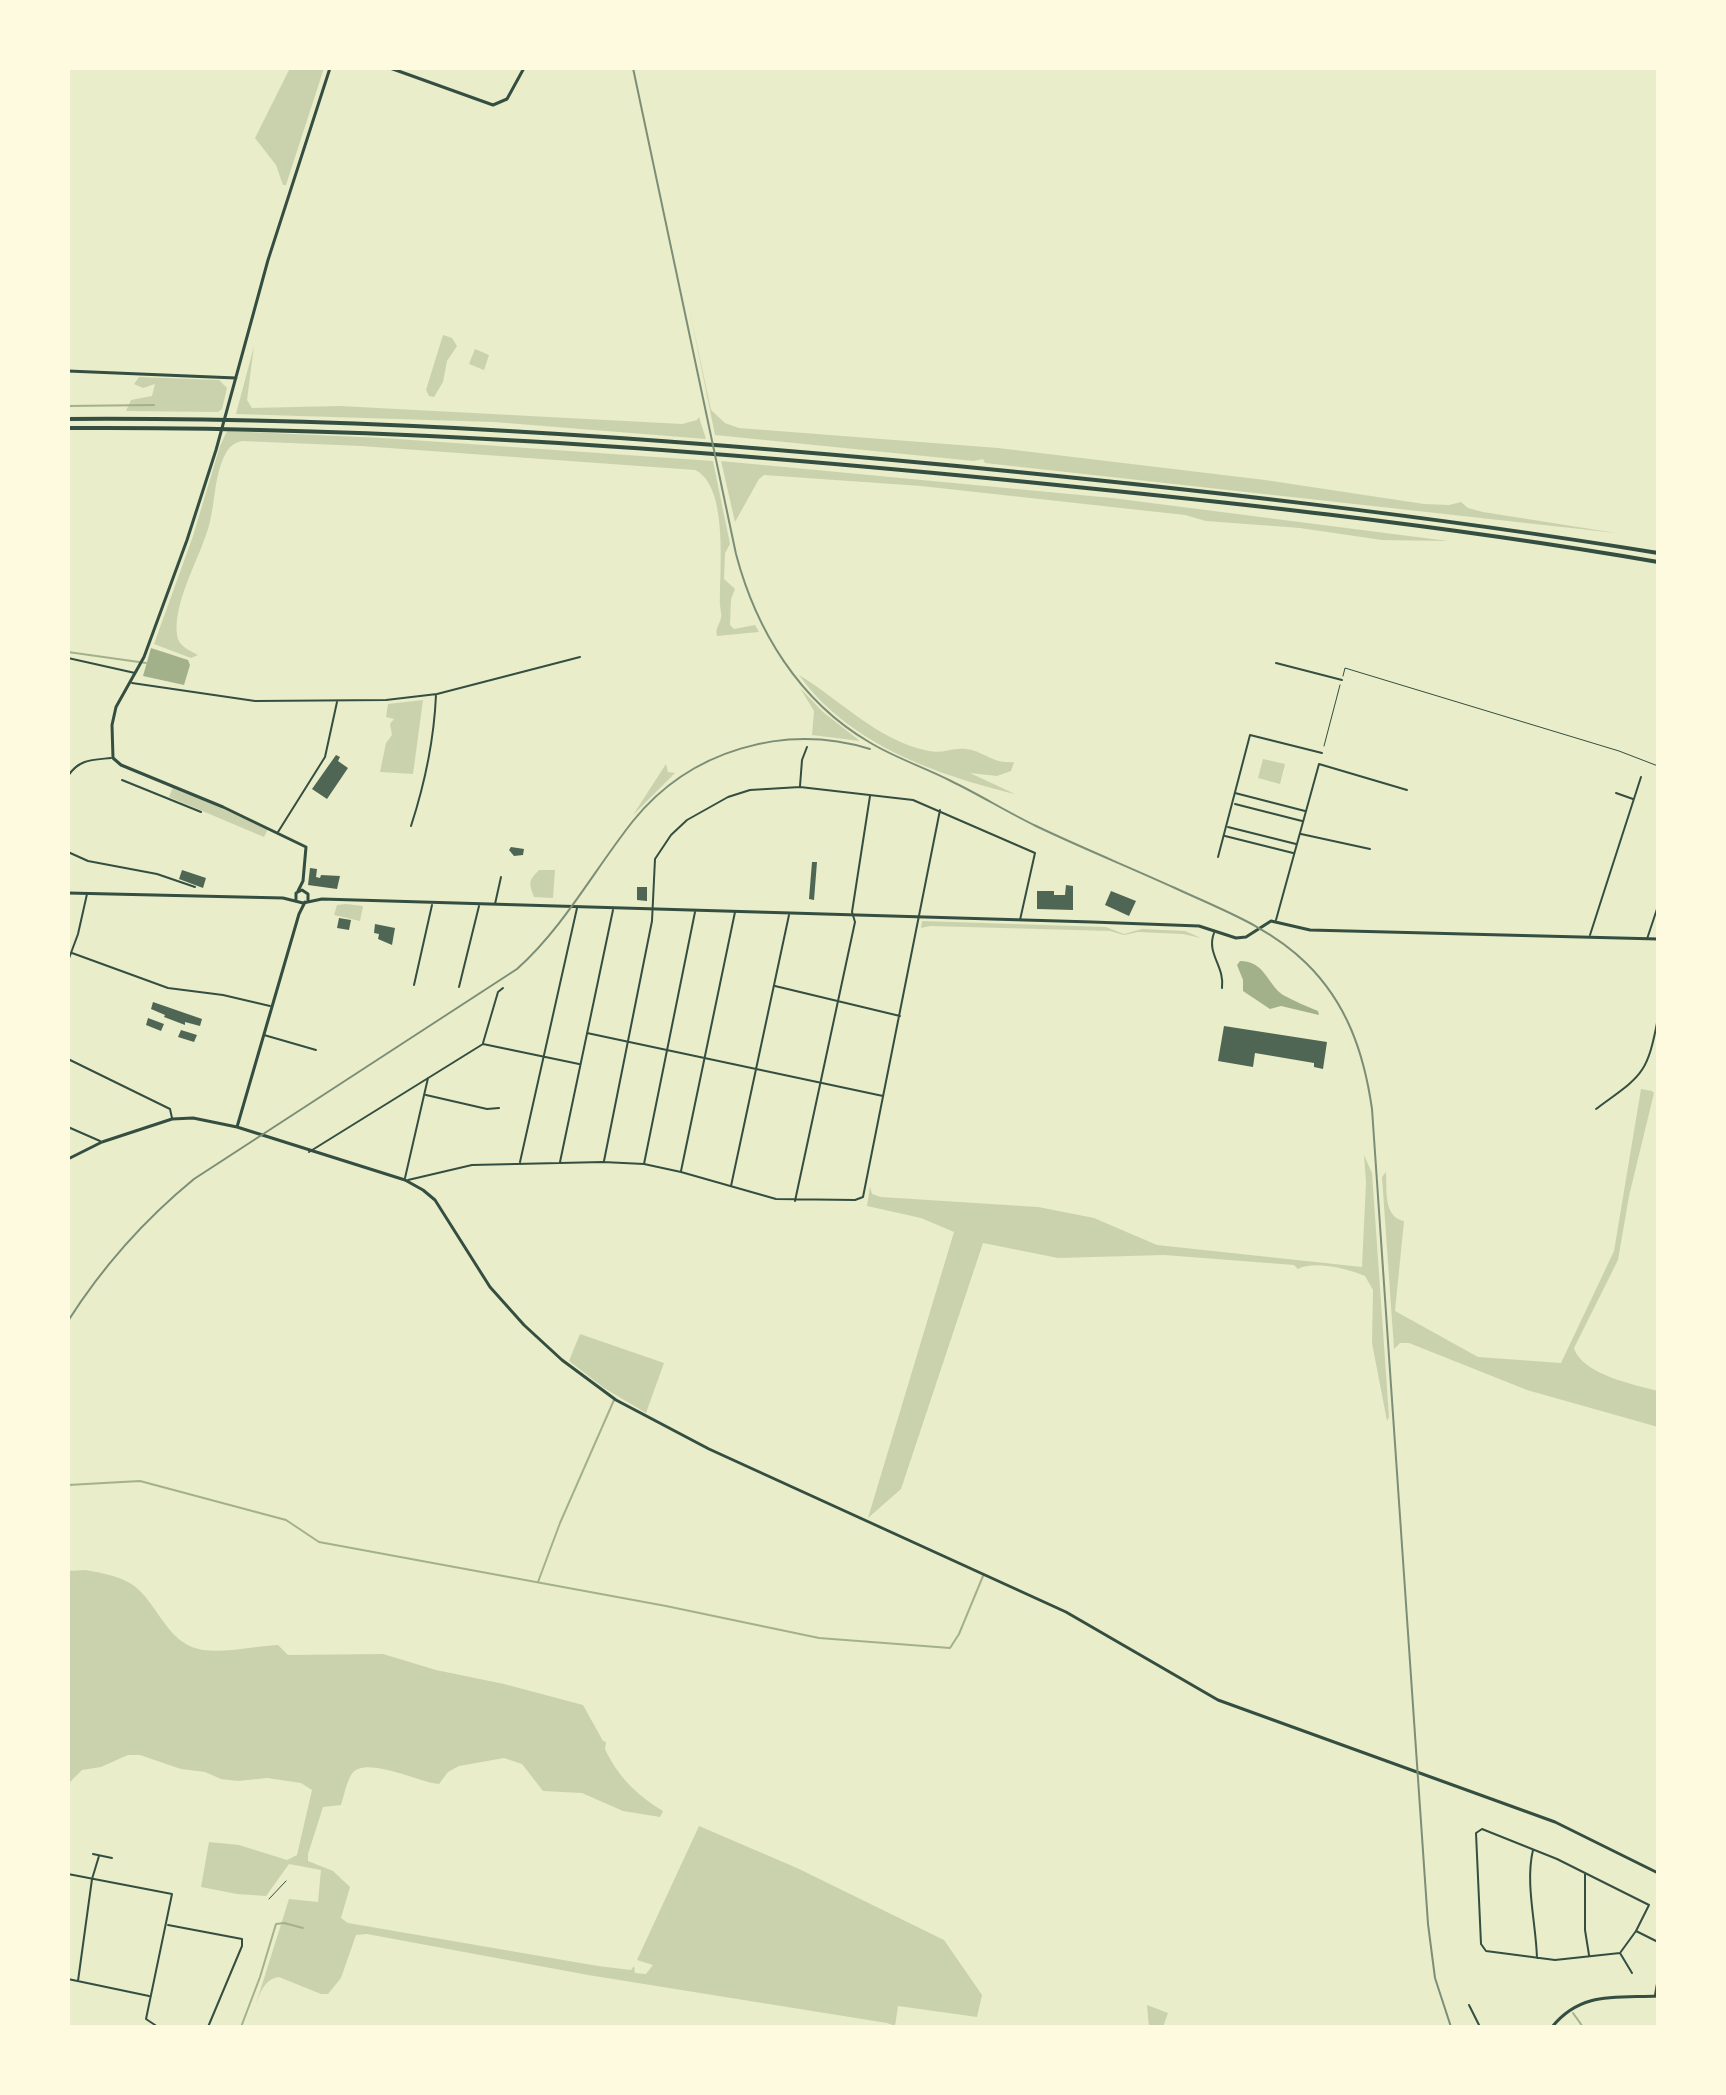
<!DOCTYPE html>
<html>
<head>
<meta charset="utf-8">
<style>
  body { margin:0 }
  #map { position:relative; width:1726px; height:2095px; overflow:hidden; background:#e9edc9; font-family:Raleway,sans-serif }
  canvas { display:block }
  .frame { position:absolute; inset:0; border:70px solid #fefae0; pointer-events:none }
</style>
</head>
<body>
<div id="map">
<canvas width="1726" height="2095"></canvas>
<div class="frame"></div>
</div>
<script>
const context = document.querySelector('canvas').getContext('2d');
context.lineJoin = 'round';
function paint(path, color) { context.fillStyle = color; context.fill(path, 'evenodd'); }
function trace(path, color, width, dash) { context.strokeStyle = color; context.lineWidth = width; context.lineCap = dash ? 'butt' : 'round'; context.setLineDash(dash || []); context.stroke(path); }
paint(new Path2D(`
  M290 68H324L286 185H283L276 165 255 138Z
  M689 307 711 410 725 423 739 428 998 448 1265 480 1424 504 1449 505 1461 502 1468 508 1483 512 1616 533 985 463 983 459 974 461 715 435Z
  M443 335 452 338 457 346 447 361 443 382 434 397 429 396 426 390Z
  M254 346 247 400 252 408 340 406 682 424 697 420 699 417 706 439 494 422 236 414Z
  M475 349 489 355 484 370 469 364Z
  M139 377 219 380 227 388 222 409 218 412 126 411 131 400 152 396 155 384 143 388 134 384Z
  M227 431 383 438 713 461 730 544 725 553 724 579 735 589 731 599 730 625 734 629 755 625 759 632 717 636C715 628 719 626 721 618 722 612 719 606 720 599 720 568 728 485 695 470L361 446 242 441C235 443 231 445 227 451 213 475 216 504 208 529 199 559 173 603 177 635 178 646 189 650 198 655L191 658 154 644 193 536 220 446Z
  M721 461 1112 498 1448 541 1382 540 1300 528 1206 521 1185 515 921 486 764 475 759 479 735 522Z
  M799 675C842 701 878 741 929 751 942 754 953 747 966 749 984 751 992 764 1014 762L1011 771 997 776 970 773 1015 794C937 775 848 744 799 675Z
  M800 688 823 712 860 741 812 735 814 711Z
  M423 700 413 774 380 772 386 743 392 735 390 724 394 719 386 717 388 704Z
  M1263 759 1285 764 1280 784 1258 778Z
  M666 764 668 772 675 773 633 815Z
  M173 787 268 829 264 837 169 797Z
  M539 870H555L553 898 534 897C529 883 528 881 539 870Z
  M346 904 363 906 360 921 334 915 337 905Z
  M922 921 1106 927 1124 934 1142 929 1185 931 1201 938 1183 934 1138 932 1124 935 1110 931 930 926 921 928Z
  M1641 1089 1652 1091 1654 1093 1629 1196 1618 1260 1574 1348C1581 1374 1635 1385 1658 1391V1427L1527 1390 1409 1343H1400L1394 1349 1382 1177 1386 1172C1387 1189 1383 1217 1404 1221L1395 1311 1478 1357 1561 1363 1614 1251Z
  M1364 1155 1372 1173 1389 1417 1387 1421 1372 1343 1373 1290 1365 1276C1349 1269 1313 1260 1298 1269L1294 1265 1164 1255 1058 1258 983 1243 901 1489 868 1518 954 1232 921 1218 867 1206 870 1187 872 1194 881 1197 1038 1207 1094 1218 1157 1245 1362 1267 1366 1182Z
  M580 1334 664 1363 646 1413 604 1388 569 1361Z
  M86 1570C101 1573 120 1576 133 1585 155 1601 166 1637 192 1647 214 1656 254 1646 278 1645L288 1655 383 1654 436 1670 504 1684 583 1705 603 1741 606 1742 605 1749C618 1777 637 1795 663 1811L660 1817 623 1811 582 1793 543 1791 522 1764 504 1758 459 1766 448 1772 439 1784C417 1782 363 1754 351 1775 346 1784 344 1796 341 1805L323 1807 308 1854V1861L333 1871 350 1887 341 1918 348 1923 598 1966 631 1970 634 1966 635 1973 646 1974 653 1965 637 1960 699 1826 797 1868 944 1940 982 1995 977 2017 898 2006 895 2026 887 2023 588 1975 367 1934 356 1935 341 1978 328 1994H321L279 1977C263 1979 259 1996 254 2010L289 1899 318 1902 321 1870 289 1864 266 1896 237 1894 201 1887 209 1842 239 1845 287 1860 297 1855 312 1790 301 1783 267 1778 238 1781 221 1779 205 1772 181 1769 140 1755H128L101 1767 82 1770 68 1784V1571Z
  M1147 2005 1168 2013 1163 2027H1149Z`), '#cad2ad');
paint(new Path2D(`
  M151 648 188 660 190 665 184 685 143 676Z
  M1240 961C1265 961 1267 984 1283 995 1294 1001 1306 1006 1318 1011L1319 1015 1281 1006 1270 1009 1243 991V980L1237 965Z`), '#a3b18a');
trace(new Path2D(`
  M68 406 154 405
  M68 652 146 663
  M68 1485 140 1481 286 1520 319 1542 666 1606 819 1638 950 1648 959 1634 983 1576
  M538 1582 560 1523 614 1400
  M1573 2013 1583 2027
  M241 2027 260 1977 276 1924 284 1923 303 1928`), '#a3b18a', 2);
paint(new Path2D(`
  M336 755 340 757 338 761 348 768 327 799 312 789Z
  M511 847 524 849 523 855 514 856 509 850Z
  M812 862H817L814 900 809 899Z
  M310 868 317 869 316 877 320 878 321 875 340 876 337 889 308 885Z
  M182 870 206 878 203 888 179 879Z
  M1066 885 1073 886V910L1037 909V891H1054V895H1065Z
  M637 887H647V901L637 900Z
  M1111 891 1136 901 1129 916 1105 905Z
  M339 918 351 920 349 930 337 928Z
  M375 924 395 928 392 945 378 939 379 934 374 933Z
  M153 1002 202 1019 200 1026 185 1022V1025L164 1017 165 1015 151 1009Z
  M148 1018 164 1024 161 1031 146 1025Z
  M1224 1026 1327 1042 1323 1069 1314 1067V1063L1255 1053 1253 1067 1218 1061Z
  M181 1030 197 1035 194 1042 178 1037Z`), '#4f6655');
trace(new Path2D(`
  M1343 676 1345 668 1619 751 1658 766
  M1324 746 1340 685
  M269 1899 286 1881`), '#344e41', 1);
trace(new Path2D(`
  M68 658 135 673
  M1276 663 1342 680
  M132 683 255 701 386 700 437 694 580 657
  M68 776C79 759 92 760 111 758
  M122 780 201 812
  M800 786 802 760 807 747
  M1235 793 1305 811
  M1616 793 1633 799
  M1235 804 1302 821
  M411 826C425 783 434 740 436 695
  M1228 827 1296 844
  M278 832 325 757 337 702
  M1301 834 1370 849
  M1225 836 1293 853
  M68 852 88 861 157 874 195 887
  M1218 857 1250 735 1322 753
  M495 904 501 877
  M1276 920 1319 764 1407 790
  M1214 933C1206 954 1225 966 1222 988
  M1590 935 1641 777
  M1647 939 1658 906
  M72 953 168 988 223 995 270 1006
  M68 961 78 934 87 894
  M414 985 432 905
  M775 986 900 1016
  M459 987 479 906
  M587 1033 883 1096
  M264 1035 316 1050
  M483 1043 498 992 503 988
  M68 1059 170 1109 172 1118
  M426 1095 487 1109 499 1108
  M1596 1109C1642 1075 1647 1076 1658 1018
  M68 1127 100 1141
  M309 1152 483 1044 579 1064
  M604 1161 652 921 655 859 671 835 687 820 728 797 750 790 800 787 913 800 1035 853 1020 920
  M520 1162 577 908
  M560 1162 613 910
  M644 1164 695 912
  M681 1171 735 912
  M405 1178 428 1078
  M408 1180 472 1165 603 1162 644 1164 681 1172 776 1199 855 1200 863 1197 940 810
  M731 1186 789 915
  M795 1201 855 922 852 912 870 796
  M1533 1850C1525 1883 1536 1923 1537 1958
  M93 1854 112 1858
  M68 1874 172 1894 146 2019 158 2027
  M1585 1874V1930L1589 1955
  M168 1925 242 1939V1946L208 2027
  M1620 1953 1555 1960 1486 1951 1481 1944 1476 1833 1482 1829 1557 1859 1649 1905 1636 1931
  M1632 1973 1620 1953 1636 1931 1658 1942
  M68 1979 149 1996
  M78 1981 92 1879 99 1856
  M1655 1995 1658 1978
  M1469 2005 1480 2027`), '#344e41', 2);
trace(new Path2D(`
  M390 68 493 105 507 99 524 68
  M68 371 236 378
  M298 891 303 881 306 847 223 807 121 765 113 758 112 725 116 707 144 657 187 540 216 450 268 260 330 68
  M237 1127 299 914 305 902
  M68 1159 102 1142 172 1119 193 1118 237 1127 405 1180 423 1190 435 1200 490 1287 524 1325 562 1360 616 1400 709 1449 1066 1612 1218 1700 1555 1822 1658 1873
  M1552 2027C1581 1991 1616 1998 1658 1996`), '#344e41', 3);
trace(new Path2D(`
  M68 893 283 898 303 903 322 899 1092 922 1199 926 1236 938 1246 937 1271 921 1310 930 1658 939
  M296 899V893L302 890 308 894V900`), '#344e41', 3);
trace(new Path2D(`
  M68 419C365 417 661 438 957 466 1192 489 1426 515 1658 553
  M68 428C379 426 688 449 997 479 1218 501 1439 524 1658 562`), '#344e41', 4);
trace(new Path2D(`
  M633 68 736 554C756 630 799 701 869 742 895 758 924 767 951 781 980 795 1007 812 1036 826 1082 848 1129 867 1175 888 1220 909 1270 927 1306 963 1347 1003 1364 1053 1372 1109L1428 1924 1435 1978 1451 2027
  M68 1321C103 1266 144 1220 194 1179L517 969C564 927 594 870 633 821 690 750 784 723 870 749`), '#7c8e77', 2);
</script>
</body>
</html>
